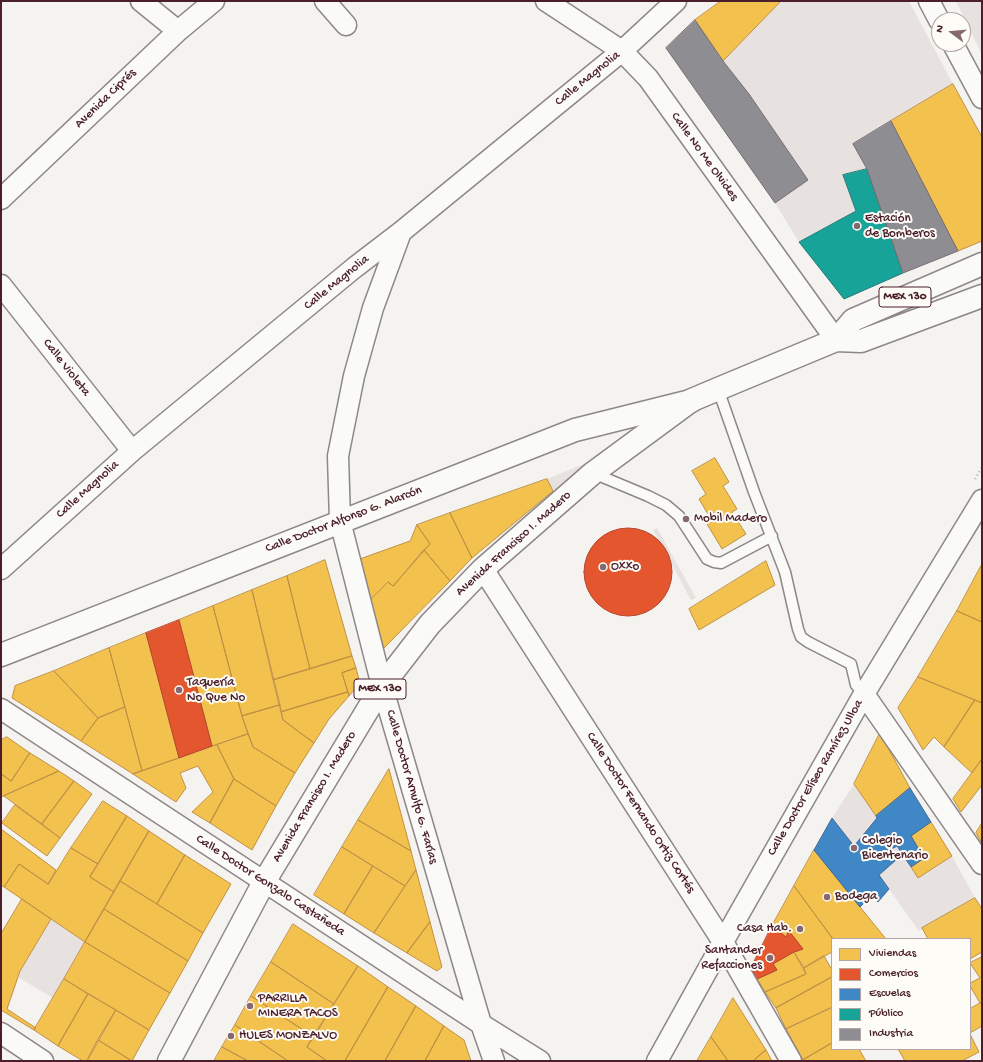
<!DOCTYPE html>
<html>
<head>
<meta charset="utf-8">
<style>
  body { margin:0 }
  #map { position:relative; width:983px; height:1062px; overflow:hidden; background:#f5f3f0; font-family:"Gochi Hand",sans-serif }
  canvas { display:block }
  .frame { position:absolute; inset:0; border:2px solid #4a1f2b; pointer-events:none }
  .legend { position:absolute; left:831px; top:938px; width:140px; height:112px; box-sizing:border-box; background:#fdfcf7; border:1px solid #b5a4a5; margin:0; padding:5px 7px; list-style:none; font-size:12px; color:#4a1f2b }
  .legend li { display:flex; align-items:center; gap:8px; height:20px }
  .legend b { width:20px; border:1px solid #b5a4a5 }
  .north { position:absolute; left:931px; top:12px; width:40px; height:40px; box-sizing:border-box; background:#fdfcf7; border:1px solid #b5a4a5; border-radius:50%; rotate:286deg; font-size:11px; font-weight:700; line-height:16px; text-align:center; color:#4a1f2b }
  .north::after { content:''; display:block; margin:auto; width:14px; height:18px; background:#866970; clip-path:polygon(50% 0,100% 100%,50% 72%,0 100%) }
</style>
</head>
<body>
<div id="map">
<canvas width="983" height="1062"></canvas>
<div class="frame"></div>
<ul class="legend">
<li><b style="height:11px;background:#f2c14e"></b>Viviendas</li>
<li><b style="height:11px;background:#e4572e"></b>Comercios</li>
<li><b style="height:11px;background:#3f88c5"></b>Escuelas</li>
<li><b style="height:11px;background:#17a398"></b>Público</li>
<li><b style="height:11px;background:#8d8d92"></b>Industria</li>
</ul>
<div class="north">N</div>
</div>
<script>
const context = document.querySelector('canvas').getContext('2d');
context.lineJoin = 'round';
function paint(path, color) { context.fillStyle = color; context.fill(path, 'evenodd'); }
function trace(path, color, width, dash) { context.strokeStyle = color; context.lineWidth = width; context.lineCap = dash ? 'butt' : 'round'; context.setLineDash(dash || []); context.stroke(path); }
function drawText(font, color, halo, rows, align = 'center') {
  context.font = font + ' "Gochi Hand",sans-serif'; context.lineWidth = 4; context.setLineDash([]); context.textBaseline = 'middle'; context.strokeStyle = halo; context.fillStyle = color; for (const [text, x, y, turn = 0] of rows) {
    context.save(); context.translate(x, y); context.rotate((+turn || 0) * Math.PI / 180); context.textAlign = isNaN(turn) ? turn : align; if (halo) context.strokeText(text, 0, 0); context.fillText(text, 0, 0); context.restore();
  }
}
paint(new Path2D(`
  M956 1H982V55Z
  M806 60 867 169 843 175 856 211 799 242 775 203 808 180 749 94Z`), '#e7e2df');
paint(new Path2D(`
  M781 1H909L953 84 853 144 806 60 749 94 723 61Z
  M606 455V456L553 491 547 479Z
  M657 528 696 598 691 600 653 530Z
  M854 784 877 818 854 846 832 818Z
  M897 846 918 878 952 856 975 898 919 931 879 875 896 860 890 850Z
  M51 919 85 942 53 998 18 977 20 971Z`), '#e7e2e0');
const homes = new Path2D(`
  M721 1H781L723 61 695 20Z
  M953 84 982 137V241L958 251 891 121Z
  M715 458 729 482 723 486 737 509 732 512 746 534 722 549 707 524 712 521 699 499 706 494 692 471Z
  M547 479 553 491 472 558 450 513Z
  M450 513 472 558 450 581 424 550 430 544 417 525Z
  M417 525 430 544 393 586 388 582 370 600 357 560 410 541Z
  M424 550 450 581 384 648 370 600 388 582 393 586Z
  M325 560 352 656 310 669 287 576Z
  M766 561 775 585 699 630 689 609Z
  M982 564V622L957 611Z
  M287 576 310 669 273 680 252 590Z
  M252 590 280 705 242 716 213 606Z
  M213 606 242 716 248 734 212 746 179 620Z
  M957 611 982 622V703L918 677Z
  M146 633 179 758 142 771 109 648Z
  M109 648 125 707 98 718 54 671Z
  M352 656 356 668 342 673 348 692 281 712 273 680Z
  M356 668 360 683 349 696 342 673Z
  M54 671 98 718 81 741 12 698 15 686Z
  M918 677 975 700 944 747 934 737 923 750 898 708Z
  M348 692 349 696 329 719 314 743 283 720 281 712Z
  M975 700 982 703V759L972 773 944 747Z
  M280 705 283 720 314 743 295 773 253 747 242 716Z
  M125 707 142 771 133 774 81 741 98 718Z
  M880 733 910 788 876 816 854 784Z
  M248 734 253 747 295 773 276 806 234 779 217 745Z
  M7 737 30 753 11 781 1 774V740Z
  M217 745 234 779 210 823 192 812 213 792 198 766 180 773 186 788 176 802 133 774Z
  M30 753 59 771 1 797V776L3 775 11 781Z
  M982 759V785L961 812 953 799Z
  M389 769 411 851 358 820Z
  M59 771 74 781 42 824 4 796Z
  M234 779 276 806 252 850 210 823Z
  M74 781 92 794 60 838 42 824Z
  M103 801 127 816 98 864 71 848Z
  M15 805 60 838 47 856 2 823Z
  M127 816 149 831 114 892 90 877Z
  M358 820 411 851 416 870 405 886 342 847Z
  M931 822 952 856 918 878 911 867 924 858 911 836Z
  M982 823V843L976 833Z
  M1 829 56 870 48 884 19 864 4 887 1 885Z
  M149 831 185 855 157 904 120 881Z
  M342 847 373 866 344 914 314 895Z
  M71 848 98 864 90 877 114 892 85 942 4 887 19 864 48 884Z
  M814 850 860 907 886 939H833L794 886Z
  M185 855 231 884 203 933 157 904Z
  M373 866 405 886 374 933 344 914Z
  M416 870 430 922 407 953 374 933Z
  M120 881 203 933 188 961 104 909Z
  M794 886 833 939 832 952 804 968 794 952 803 949 789 931 786 937 772 926Z
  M975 898 982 909V952L970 959V939H928L922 928Z
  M22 899 51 919 20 971 7 1009 36 1028 34 1030 1 1010V934Z
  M104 909 188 961 170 993 85 942Z
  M430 922 442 967 437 971 407 953Z
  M293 924 358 966 334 1004 271 962Z
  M85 942 170 993 149 1030 64 979Z
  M794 952 806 974 765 992 757 979 777 970 773 964Z
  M824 956 832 970V977L776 1008 765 992 806 974 804 968Z
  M982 957V1003H980L970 986V983L980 978 970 963Z
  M271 962 334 1004 314 1037 251 996Z
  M358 966 388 987 345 1061H327L307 1047Z
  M832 977V1007L786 1029 776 1008Z
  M64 979 88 994 58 1046 34 1030Z
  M388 987 416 1006 385 1061H345Z
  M88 994 116 1010 87 1061H83L58 1046Z
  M251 996 314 1037 307 1047 327 1061H288L235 1025Z
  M733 998 766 1050 753 1061H728L711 1037Z
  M980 1003H982V1026L970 1033V1009Z
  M416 1006 444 1026 425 1061H385Z
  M832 1008V1043L803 1060 786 1029Z
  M116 1010 149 1030 132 1061 98 1040Z
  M235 1025 288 1061H248L222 1047Z
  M444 1026 464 1040 471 1061H425Z
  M970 1034 979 1052 962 1061H905L898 1049H970Z
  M711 1037 728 1061H697Z
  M98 1040 132 1061H87Z
  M832 1043V1049H859L866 1061H804L803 1060Z
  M222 1047 248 1061H214Z
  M766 1050 772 1061H753Z`);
paint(homes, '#f2c14e');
trace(homes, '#c09044', 1);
const shops = new Path2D(`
  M584 572a44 44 0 1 1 88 0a44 44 0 1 1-88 0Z
  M179 620 212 746 179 758 146 633Z
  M772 926 786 937 789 931 803 949 794 952 773 964 777 970 757 979 751 968Z`);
paint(shops, '#e4572e');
trace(shops, '#b6462d', 1);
const schools = new Path2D(`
  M910 788 931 822 911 836 924 858 911 867 897 846 890 850 896 860 879 875 889 889 878 902 872 895 860 907 814 850 832 818 854 846 877 818 876 816Z`);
paint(schools, '#3f88c5');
trace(schools, '#426897', 1);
const public = new Path2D(`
  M867 169 903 273 844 299 799 242 856 211 843 175Z`);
paint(public, '#17a398');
trace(public, '#267b77', 1);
const industry = new Path2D(`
  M695 20 723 61 749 94 808 180 775 203 666 48Z
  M891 121 958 251 903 273 867 169 853 144Z`);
paint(industry, '#8d8d92');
trace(industry, '#796c73', 1);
const service = new Path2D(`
  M718 389 754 492 785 572 798 629 801 637 808 642 851 664 856 685 864 694
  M593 473 648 496 666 505 679 516 707 559 714 562 721 563 772 536`);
const minor = new Path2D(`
  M141 1 178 31
  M325 1 346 25
  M546 1 622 51 648 78 836 340
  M929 1 939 20
  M953 44 982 98
  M1 199 178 31 214 1
  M401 232 373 308 354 376 338 456 340 521 382 686 481 1024 494 1061
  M1 285 132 451
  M1 569 132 451 354 268 401 232 622 51 676 1
  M483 569 723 942 791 1061
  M864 694 982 864
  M1 709 481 1024 540 1061
  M1 1033 43 1061
  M657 1061 723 942 864 694 982 500`);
const tertiary = new Path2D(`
  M1 655 575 430 691 401`);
const primary = new Path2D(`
  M836 340 853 320 982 264
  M169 1061 264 882 382 686 430 624 483 569 593 473 692 400 718 389 836 340 861 341 982 296`);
trace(service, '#8f8687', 13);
trace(minor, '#8f8687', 23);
trace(tertiary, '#8f8687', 25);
trace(primary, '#8f8687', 25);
trace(new Path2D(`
  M975 479 982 467`), '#bab5b4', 2.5, [1, 3]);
trace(service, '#fafaf8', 10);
trace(minor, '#fafaf8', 20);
trace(tertiary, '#fafaf8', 22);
trace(primary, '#fafaf8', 22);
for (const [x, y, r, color] of [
  [857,226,4,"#866970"],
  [686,519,4,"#866970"],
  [603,567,4,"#866970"],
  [179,690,4,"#866970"],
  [854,848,4,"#866970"],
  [827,897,4,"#866970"],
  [800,929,4,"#866970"],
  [770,958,4,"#866970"],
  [250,1006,4,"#866970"],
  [231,1036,4,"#866970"]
]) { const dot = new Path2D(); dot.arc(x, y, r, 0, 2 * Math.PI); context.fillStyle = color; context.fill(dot); trace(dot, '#fdfcf7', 1.5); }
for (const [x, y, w] of [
  [905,297,52],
  [380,689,52]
]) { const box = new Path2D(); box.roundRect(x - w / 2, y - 10, w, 20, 3); context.fillStyle = '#fdfcf7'; context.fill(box); trace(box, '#4a1f2b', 1); }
drawText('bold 12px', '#4a1f2b', null, [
  ["MEX 130",905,297],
  ["MEX 130",380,689]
]);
drawText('13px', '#4a1f2b', '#fdfcf7', [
  ["Calle Magnolia",588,79,-39],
  ["Avenida Ciprés",106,99,-44],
  ["Calle No Me Olvides",704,157,54],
  ["Calle Magnolia",337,283,-39],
  ["Calle Violeta",66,368,52],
  ["Calle Magnolia",88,490,-42],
  ["Calle Doctor Alfonso G. Alarcón",344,520,-21],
  ["Avenida Francisco I. Madero",514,544,-42],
  ["Calle Doctor Elíseo Ramírez Ulloa",816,778,-60],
  ["Calle Doctor Arnulfo G. Farías",411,787,74],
  ["Avenida Francisco I. Madero",315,797,-59],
  ["Calle Doctor Fernando Ortiz Cortés",640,813,57],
  ["Calle Doctor Gonzalo Castañeda",270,886,33]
]);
drawText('13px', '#4a1f2b', '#fdfcf7', [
  ["Estación",865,219],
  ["de Bomberos",865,234],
  ["Mobil Madero",694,519],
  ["Oxxo",611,567],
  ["Taquería",187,683],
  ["No Que No",187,698],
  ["Colegio",862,841],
  ["Bicentenario",862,856],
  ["Bodega",835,897],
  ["Casa Hab.",792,929,"right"],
  ["Santander",762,951,"right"],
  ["Refacciones",762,966,"right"],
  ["PARRILLA",258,999],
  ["MINERA TACOS",258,1014],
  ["HULES MONZALVO",239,1036]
], 'left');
</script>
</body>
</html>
